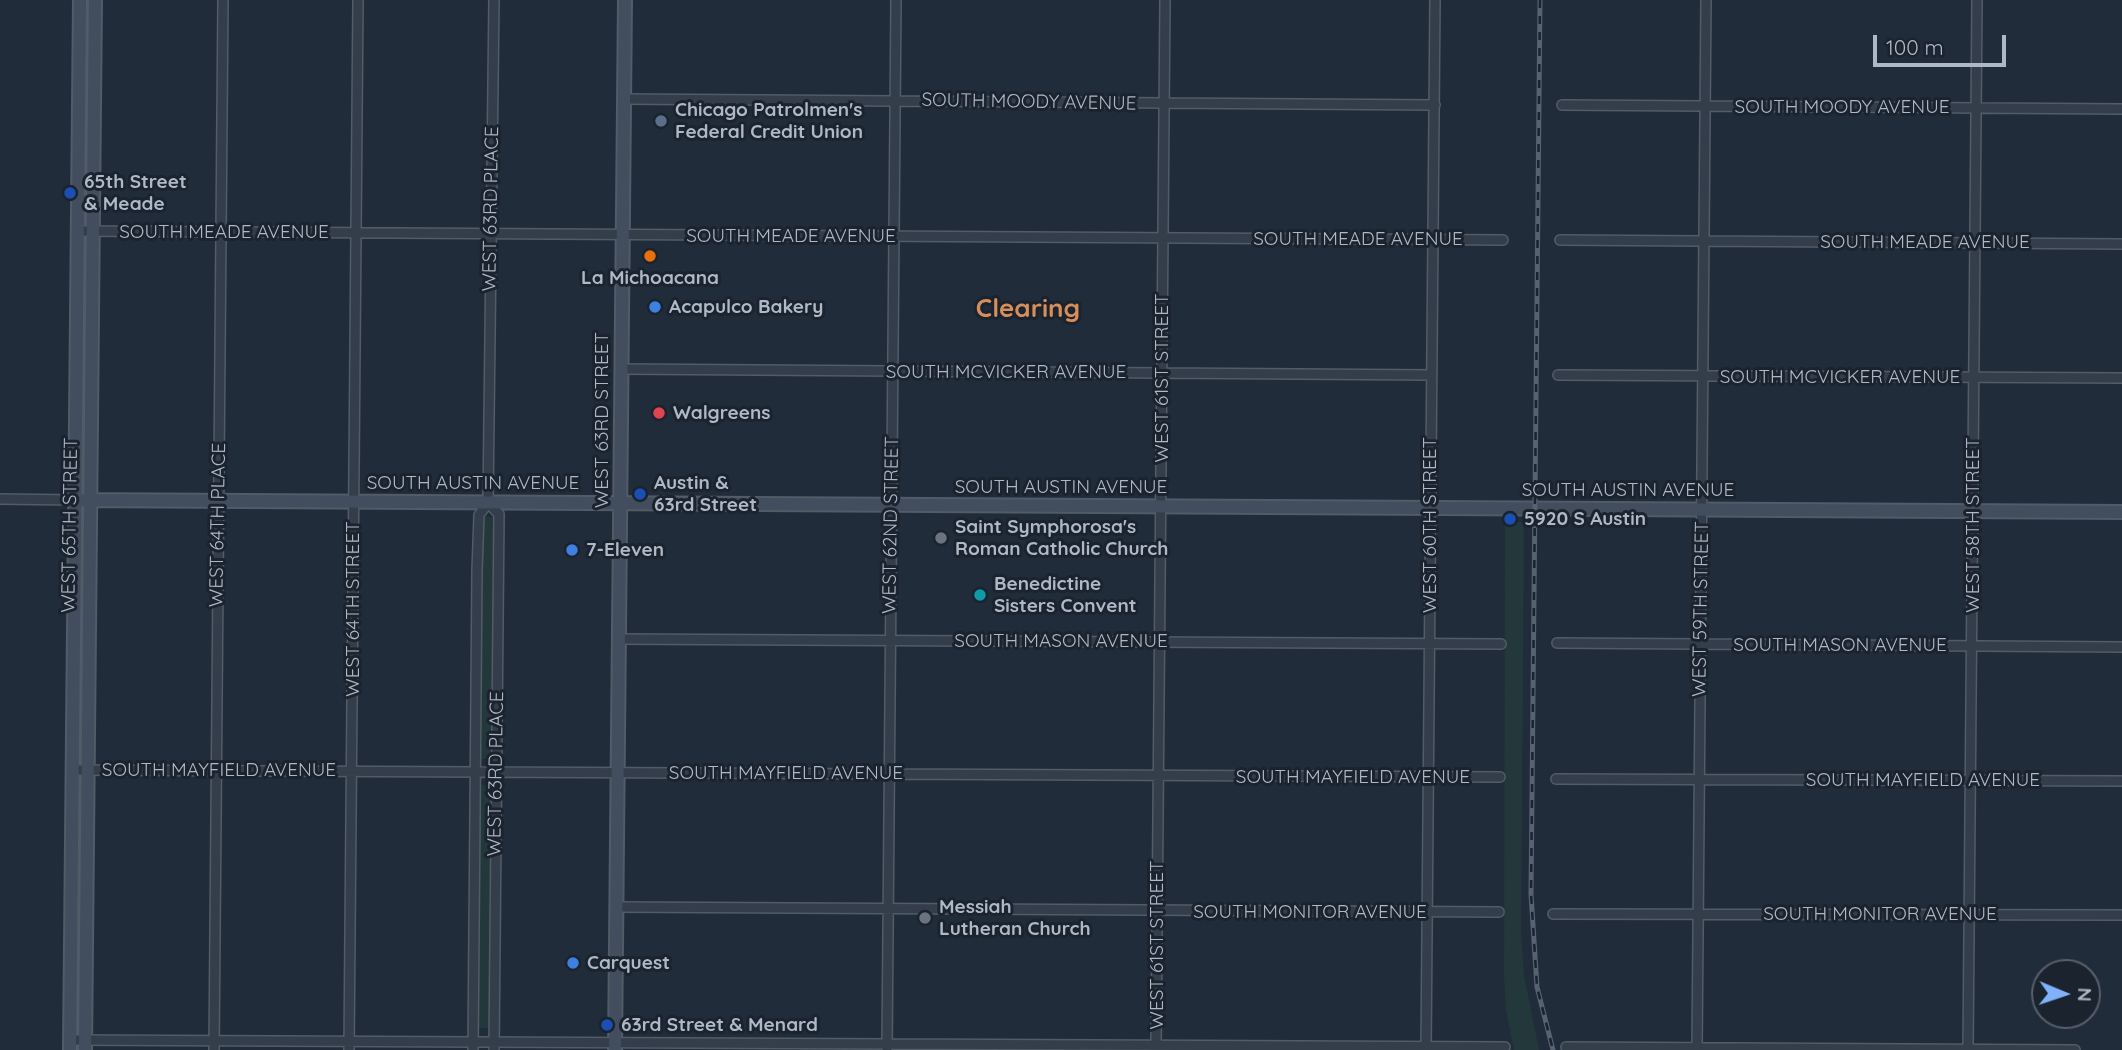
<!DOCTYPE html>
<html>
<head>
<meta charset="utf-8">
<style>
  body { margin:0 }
  #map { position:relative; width:2122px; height:1050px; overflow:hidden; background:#212c3a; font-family:Quicksand,sans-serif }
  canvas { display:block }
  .north { position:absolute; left:2031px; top:959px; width:70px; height:70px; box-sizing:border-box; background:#1a232e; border:2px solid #565f6b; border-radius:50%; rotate:92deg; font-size:19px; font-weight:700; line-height:28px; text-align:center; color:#afb8c6 }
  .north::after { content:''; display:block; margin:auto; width:24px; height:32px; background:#80b2fa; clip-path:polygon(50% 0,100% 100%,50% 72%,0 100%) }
  .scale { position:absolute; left:1873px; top:35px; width:133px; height:32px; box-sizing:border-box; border:4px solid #afb8c6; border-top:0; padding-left:9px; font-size:21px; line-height:24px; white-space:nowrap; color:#afb8c6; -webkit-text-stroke:5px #1a232e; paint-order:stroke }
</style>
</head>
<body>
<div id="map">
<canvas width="2122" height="1050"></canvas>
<div class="north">N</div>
<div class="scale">100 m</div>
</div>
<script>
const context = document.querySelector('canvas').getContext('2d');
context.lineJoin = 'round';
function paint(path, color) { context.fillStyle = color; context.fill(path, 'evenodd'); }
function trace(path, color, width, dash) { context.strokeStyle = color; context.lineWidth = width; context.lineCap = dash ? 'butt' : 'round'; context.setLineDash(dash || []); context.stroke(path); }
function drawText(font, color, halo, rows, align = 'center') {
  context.font = font + ' Quicksand,sans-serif'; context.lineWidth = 6; context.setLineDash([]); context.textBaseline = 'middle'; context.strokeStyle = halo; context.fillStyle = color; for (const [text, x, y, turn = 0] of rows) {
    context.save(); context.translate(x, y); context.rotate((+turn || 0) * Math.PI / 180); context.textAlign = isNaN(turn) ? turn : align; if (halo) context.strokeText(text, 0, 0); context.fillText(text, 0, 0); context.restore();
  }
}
paint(new Path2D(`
  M483 517H495L493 759H481Z
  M1505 522H1524L1521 933 1524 975 1539 1050H1514L1506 1010 1504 976Z
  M480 785H493L491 1028H478Z`), '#23383b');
const street = new Path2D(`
  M624 99 1435 105
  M1562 105 2122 109
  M78 231 1503 240
  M1560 240 2122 244
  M622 369 1432 375
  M1558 375 2122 378
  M0 499 75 500
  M488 503 499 514 494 1050
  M620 639 1501 644
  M1557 643 2122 647
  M72 770 1500 777
  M1556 779 2122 781
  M617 907 1499 912
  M1553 914 2122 915
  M70 1040 1505 1047
  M1566 1047 2075 1050
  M887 1048 896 0
  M1156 1048 1165 0
  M214 1050 223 0
  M349 1050 358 0
  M473 1050 477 571 479 515 488 503 494 0
  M1426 1050 1435 0
  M1697 1050 1706 0
  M1968 1050 1977 0`);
const secondary = new Path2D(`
  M75 500 2122 512
  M70 1050 80 0
  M85 1050 95 0
  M615 1050 625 0`);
trace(street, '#525b68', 12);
trace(secondary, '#525b68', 16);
trace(street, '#343e4a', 9);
trace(secondary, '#424d5d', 12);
const rail = new Path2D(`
  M1540 0 1531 894 1537 987 1553 1050`);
trace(rail, '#566271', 5);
trace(rail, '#1a232e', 2.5, [8]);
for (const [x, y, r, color] of [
  [661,121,7,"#5c6f8a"],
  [70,193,7,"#1a4fb4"],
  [650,256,7,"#e8710a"],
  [655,307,7,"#3f7fe0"],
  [659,413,7,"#e0444e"],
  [640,494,7,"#1a4fb4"],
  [1510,519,7,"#1a4fb4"],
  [941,538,7,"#6b7280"],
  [572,550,7,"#3f7fe0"],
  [980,595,7,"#0f9aa8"],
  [925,918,7,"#6b7280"],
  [573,963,7,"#3f7fe0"],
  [607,1025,7,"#1a4fb4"]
]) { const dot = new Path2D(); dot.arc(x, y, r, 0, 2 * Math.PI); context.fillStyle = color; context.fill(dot); trace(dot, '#1a232e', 2.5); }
drawText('19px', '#afb8c6', '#1a232e', [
  ["SOUTH MOODY AVENUE",1029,102,1],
  ["SOUTH MOODY AVENUE",1842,107],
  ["WEST 63RD PLACE",491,209,-89],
  ["SOUTH MEADE AVENUE",224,232],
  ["SOUTH MEADE AVENUE",791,236],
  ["SOUTH MEADE AVENUE",1358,239],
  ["SOUTH MEADE AVENUE",1925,242],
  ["SOUTH MCVICKER AVENUE",1006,372],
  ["SOUTH MCVICKER AVENUE",1840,377],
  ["WEST 61ST STREET",1162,378,-90],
  ["WEST 63RD STREET",602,420,-90],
  ["SOUTH AUSTIN AVENUE",473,483],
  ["SOUTH AUSTIN AVENUE",1061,487],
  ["SOUTH AUSTIN AVENUE",1628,490],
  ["WEST 65TH STREET",70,525,-89],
  ["WEST 64TH PLACE",218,525,-89],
  ["WEST 62ND STREET",891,525,-89],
  ["WEST 60TH STREET",1430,525,-90],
  ["WEST 58TH STREET",1973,525,-90],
  ["WEST 64TH STREET",353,609,-90],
  ["WEST 59TH STREET",1701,609,-89],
  ["SOUTH MASON AVENUE",1061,641],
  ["SOUTH MASON AVENUE",1840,645],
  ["SOUTH MAYFIELD AVENUE",219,770],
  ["SOUTH MAYFIELD AVENUE",786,773],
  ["WEST 63RD PLACE",496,774,-89],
  ["SOUTH MAYFIELD AVENUE",1353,777],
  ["SOUTH MAYFIELD AVENUE",1923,780],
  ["SOUTH MONITOR AVENUE",1310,912],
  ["SOUTH MONITOR AVENUE",1880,914],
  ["WEST 61ST STREET",1157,945,-90]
]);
drawText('bold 19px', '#afb8c6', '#1a232e', [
  ["Chicago Patrolmen's",675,110],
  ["Federal Credit Union",675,132],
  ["65th Street",84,182],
  ["& Meade",84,204],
  ["La Michoacana",650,278,"center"],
  ["Acapulco Bakery",669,307],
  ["Walgreens",673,413],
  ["Austin &",654,483],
  ["63rd Street",654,505],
  ["5920 S Austin",1524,519],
  ["Saint Symphorosa's",955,527],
  ["Roman Catholic Church",955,549],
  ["7-Eleven",586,550],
  ["Benedictine",994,584],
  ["Sisters Convent",994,606],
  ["Messiah",939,907],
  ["Lutheran Church",939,929],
  ["Carquest",587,963],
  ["63rd Street & Menard",621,1025]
], 'left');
drawText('bold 26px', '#d68e5b', '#1a232e', [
  ["Clearing",1028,309]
]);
</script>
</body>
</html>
